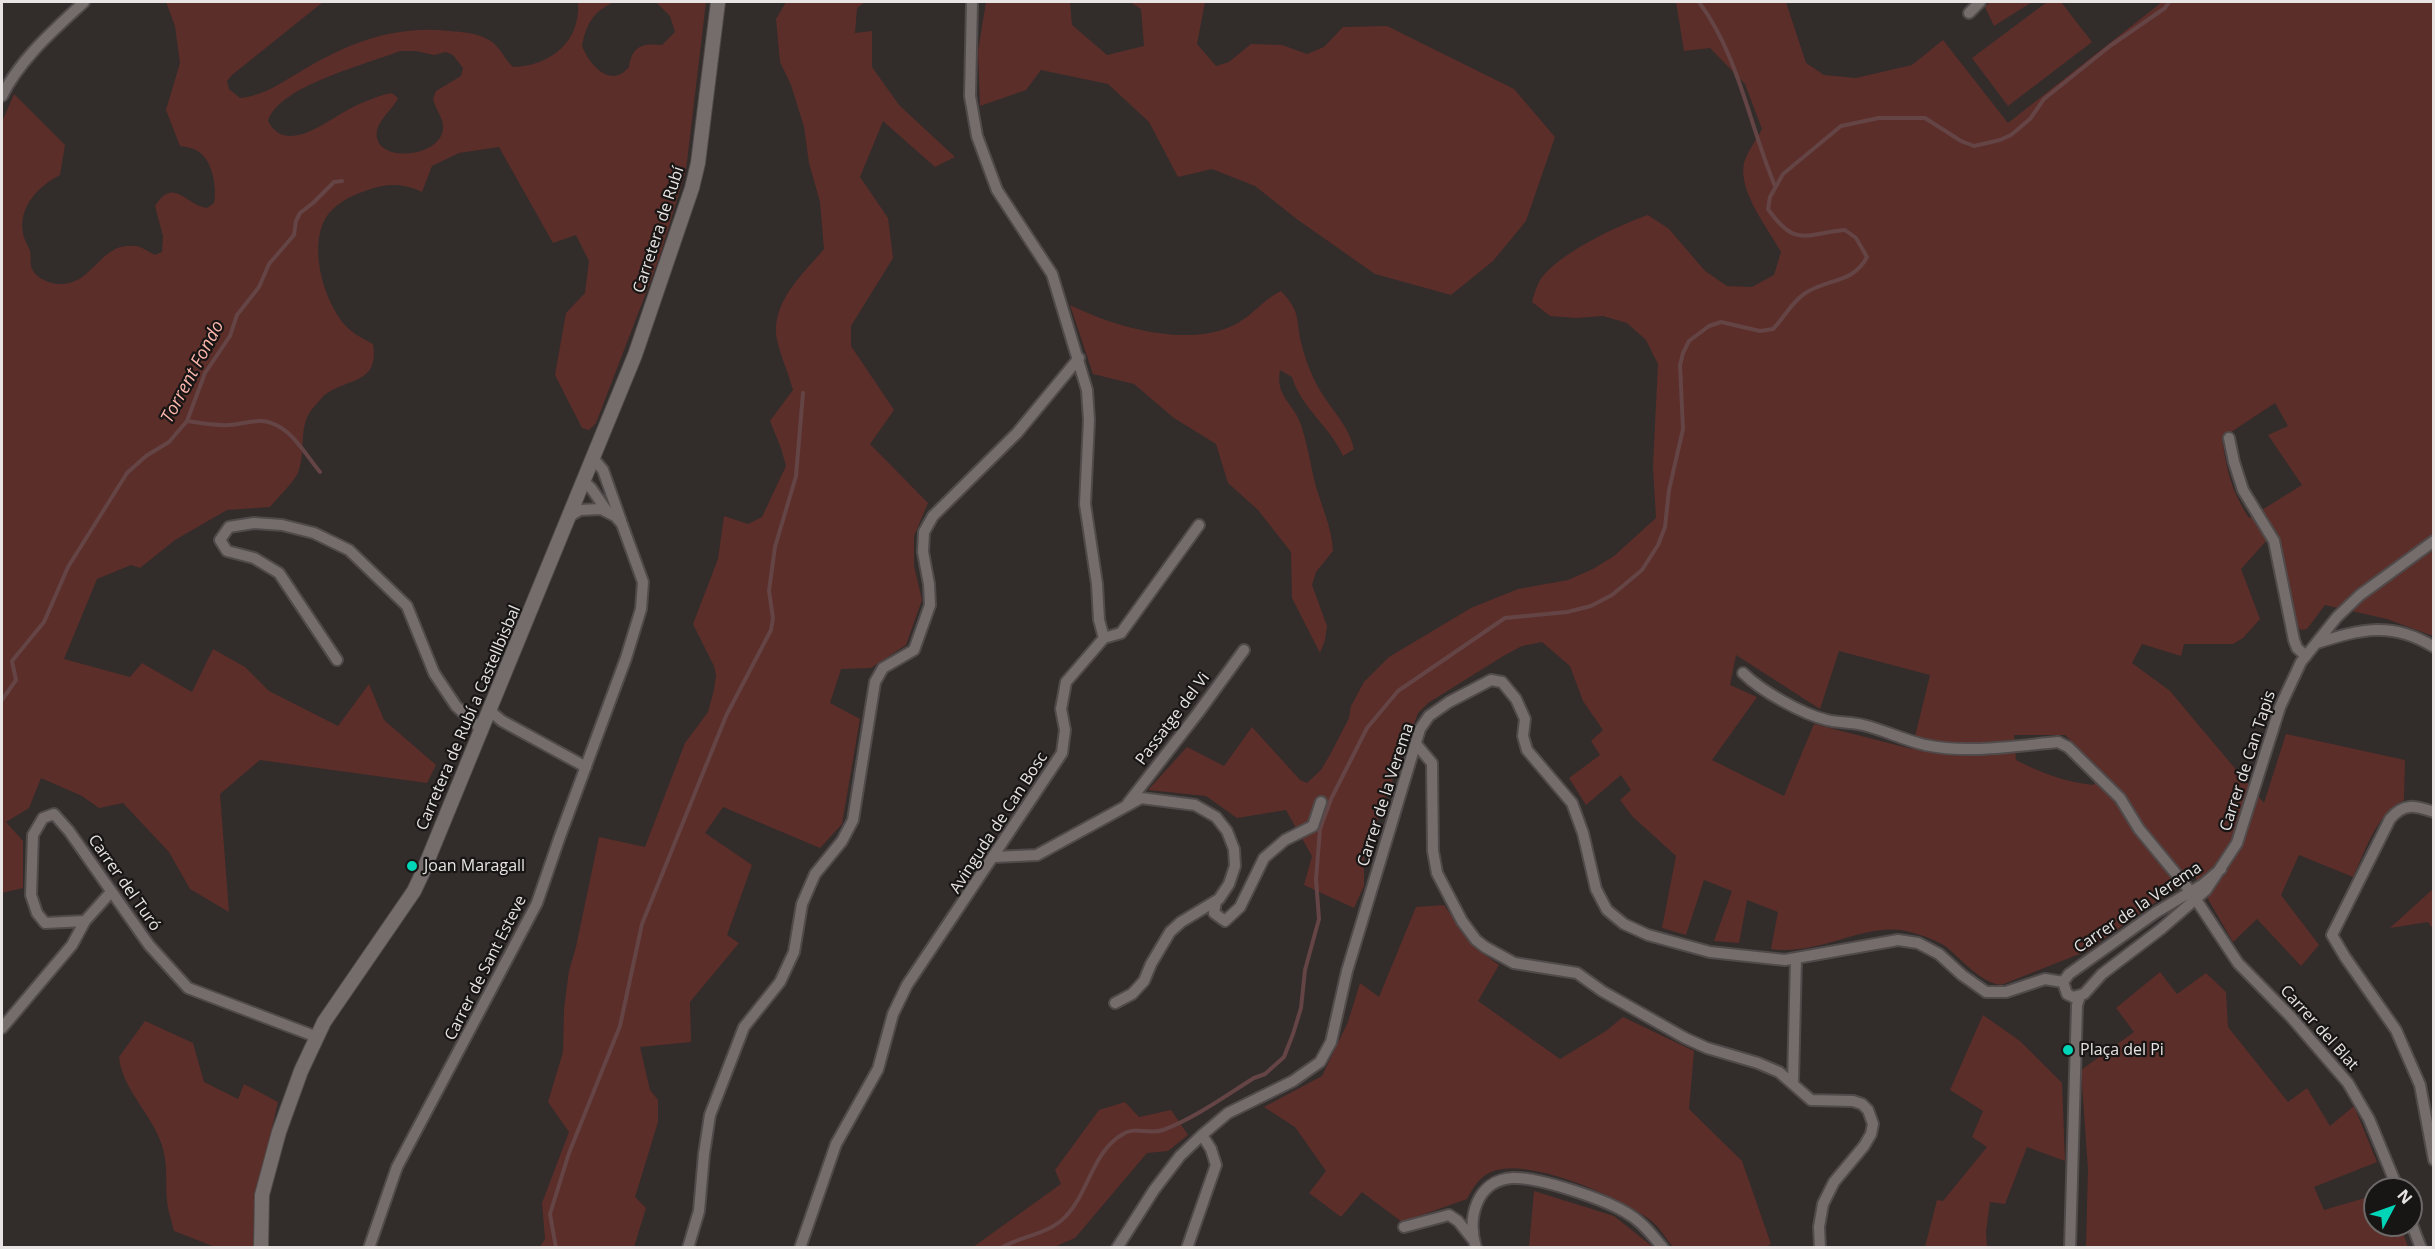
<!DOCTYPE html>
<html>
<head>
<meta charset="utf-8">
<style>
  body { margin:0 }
  #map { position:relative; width:2435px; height:1249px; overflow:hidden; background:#322c2b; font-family:"Open Sans",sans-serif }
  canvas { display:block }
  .frame { position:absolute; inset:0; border:3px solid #e8e4e3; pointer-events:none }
  .north { position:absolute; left:2363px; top:1177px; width:60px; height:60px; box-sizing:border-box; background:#181515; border:2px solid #6b6867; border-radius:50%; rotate:49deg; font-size:16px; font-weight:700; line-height:24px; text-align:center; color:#e8e4e3 }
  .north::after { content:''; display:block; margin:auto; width:21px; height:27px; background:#00d5b7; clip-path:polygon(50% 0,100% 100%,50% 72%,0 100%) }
</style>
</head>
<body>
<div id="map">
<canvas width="2435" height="1249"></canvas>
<div class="frame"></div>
<div class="north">N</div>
</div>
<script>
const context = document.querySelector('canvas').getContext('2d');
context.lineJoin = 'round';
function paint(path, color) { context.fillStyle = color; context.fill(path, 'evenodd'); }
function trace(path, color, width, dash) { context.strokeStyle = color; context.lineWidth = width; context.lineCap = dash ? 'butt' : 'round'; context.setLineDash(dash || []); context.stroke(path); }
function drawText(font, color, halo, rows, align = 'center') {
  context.font = font + ' "Open Sans",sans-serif'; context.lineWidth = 4.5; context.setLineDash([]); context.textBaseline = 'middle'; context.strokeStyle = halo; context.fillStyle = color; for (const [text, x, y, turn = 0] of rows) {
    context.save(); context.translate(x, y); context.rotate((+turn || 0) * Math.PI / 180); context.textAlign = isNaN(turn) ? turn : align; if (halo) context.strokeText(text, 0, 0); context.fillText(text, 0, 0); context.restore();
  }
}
paint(new Path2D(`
  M166 2H323L232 75 227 81 229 89 240 98C266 96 288 78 310 66 353 41 399 25 449 31 463 32 477 33 489 40 500 46 504 59 513 67 551 66 581 41 578 2H615C594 10 586 24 582 46 590 66 611 89 629 67 632 46 642 43 662 45L675 32 670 16 656 2H706L686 170 659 259 596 423 589 430 582 428 555 375 566 313 585 293 589 261 576 235 553 243 499 147 459 153 432 166 422 192C402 183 387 183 365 191 350 196 333 205 325 219 308 249 325 308 350 330 357 336 366 340 373 344 379 382 352 378 329 392 323 395 318 403 313 408 297 426 307 454 297 475 290 486 278 497 270 507L227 510 175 540 140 568 131 565 97 579 64 659 130 677 142 663 192 692 213 649 245 667 269 691 338 726 369 684 384 720 436 765 427 783 260 760 220 794 229 912 190 889 169 852 123 803 99 808 82 796 41 778 29 808 6 822 23 841V888L2 893V122L14 94 65 145 60 175C38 186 18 208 23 233 24 240 28 245 30 251 31 256 30 263 32 269 37 280 53 285 64 284 93 282 102 242 134 246 142 246 148 252 155 255L162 252 163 236 155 206C174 176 185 205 207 208L214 203C217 189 213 161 199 152 194 148 187 147 180 146L166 110 180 63 175 26ZM400 51H416L434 55 446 52 453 55 463 68 461 76 436 91 433 99C435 108 442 116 443 125 446 156 382 164 377 138 374 122 393 110 398 98L392 93C376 96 358 104 344 112 323 124 285 154 268 121 278 86 368 64 400 51Z
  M786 2H865L857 8 855 33 872 31V67L899 105 955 157 935 167 883 121 860 177 888 218 893 258 851 326V346L894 410 870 444 928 503 914 536V566L922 600 906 645 871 668 841 669 830 703 860 719 842 824 820 848 723 807 705 833 752 865 727 935 739 943 690 1002 691 1042 640 1047 650 1090 658 1100V1122L635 1197 646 1208 634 1247H540L545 1239 542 1203 569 1132 548 1102 563 1052 564 1009 569 971 576 947 599 837 645 847 685 743 708 712 714 690 716 675 714 666 693 624 718 559 724 516 748 524 762 517 786 466 781 448 770 421 793 390C789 374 776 345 776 332 775 298 804 273 824 249L820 202 809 163 804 127 791 85 780 62 776 19Z
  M986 2H1070L1072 25 1107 55 1144 46 1141 9 1130 2H1205L1197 44 1216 66 1229 62 1251 44 1282 45 1307 54 1324 47 1343 27 1387 26 1514 89 1555 137 1526 221 1493 261 1451 295 1375 274 1298 220 1255 186 1212 169 1178 177 1149 122 1108 84 1041 70 1026 90 980 106 978 51Z
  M1676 2H1786L1806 63 1824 75 1856 78 1912 65 1943 40 2008 123 2162 2H2433V636L2387 619 2325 605 2307 629 2301 630 2298 627 2276 530 2241 569 2260 619 2243 638 2233 644H2184L2181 656 2142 644 2132 663 2170 691 2264 803 2286 734 2405 760 2404 800C2376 814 2366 850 2353 877L2299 855 2281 895 2319 945 2301 966 2257 919 2233 942 2194 875 2087 951 2001 985C1979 982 1962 959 1945 946 1934 939 1919 934 1906 931 1863 922 1821 956 1771 949L1778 912 1747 900 1739 943 1714 941 1732 891 1704 880 1686 935 1662 928 1676 856 1632 816 1620 800 1631 790 1621 775 1586 805 1569 778 1600 755 1591 741 1603 730 1583 701 1570 666 1542 642 1522 646 1505 655 1428 703 1418 713 1364 856V886L1354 908 1304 885 1312 856 1286 810 1237 818 1206 796 1148 790 1187 747 1224 766 1252 727 1300 780 1307 783 1321 770 1331 753 1349 718 1351 706 1364 682 1389 657 1471 608 1518 589 1568 580 1593 569 1614 556 1656 518 1653 466 1658 364 1646 340 1627 323 1603 316 1576 318 1550 316 1532 302C1534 295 1536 287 1540 280 1557 254 1619 225 1648 215L1669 229 1705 271 1727 286 1752 287 1774 275 1781 252C1768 228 1738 192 1744 163 1747 152 1757 139 1762 129L1745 84 1710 48 1684 51ZM2275 403 2288 426 2268 435 2302 485 2249 518C2231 489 2227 472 2222 438ZM1839 651 1930 675 1912 749 1814 724 1784 796 1712 760 1757 697 1730 685 1736 655 1820 709ZM2014 735H2065L2105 774 2093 785C2065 782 2041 773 2016 760Z
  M1990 2H2032L1994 26 1985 7Z
  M2047 2H2061L2092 42 2008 106 1972 58Z
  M1281 291C1302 313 1295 319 1302 346 1305 358 1311 374 1317 385 1329 408 1348 423 1354 449L1343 456C1330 426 1301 408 1292 377L1280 370C1275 397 1294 403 1301 425 1307 443 1310 461 1314 479 1320 504 1332 526 1333 551L1316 572 1312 585 1327 626 1325 640 1320 653 1292 598 1291 552 1258 510 1228 483 1216 444 1174 418 1134 384 1093 374 1070 305C1114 327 1190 349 1236 324 1253 315 1264 299 1281 291Z
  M2433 889V929L2428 922 2390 928Z
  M1444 905 1474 947 1499 965 1478 1001 1560 1059 1606 1031 1623 1017 1694 1051 1689 1109 1742 1161 1771 1244 1763 1248 1673 1247C1666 1239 1659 1226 1649 1219 1619 1197 1522 1153 1487 1174 1477 1180 1472 1190 1467 1199L1402 1222 1362 1192 1341 1217 1309 1193 1326 1171 1295 1127 1264 1107 1322 1076 1348 1022 1360 983 1379 997 1416 907Z
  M2160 972 2177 994 2206 973 2226 992 2228 1027 2288 1102 2307 1088 2330 1126 2354 1106 2377 1162 2314 1187 2324 1210 2375 1195V1225H2400L2408 1247H2086L2088 1169 2081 1070 2134 1032 2116 1008Z
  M1983 1015 2020 1041 2062 1083 2065 1161 2027 1147 2005 1204 1990 1202 1986 1232 1987 1247H1925L1937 1200 1943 1201 1987 1147 1972 1137 1983 1111 1950 1090Z
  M145 1021 193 1043 204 1082 238 1099 244 1084 278 1102 254 1206 253 1247H215L174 1231C172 1223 170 1216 168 1208 164 1184 170 1165 160 1140 149 1111 122 1088 119 1057Z
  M1125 1102 1139 1117 1171 1110 1188 1135 1168 1151 1147 1153 1075 1238 1054 1247H973L1061 1184 1055 1170 1099 1110Z
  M1534 1191 1614 1216 1653 1247H1529Z`), '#5c2e29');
trace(new Path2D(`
  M1699 2C1739 56 1749 124 1775 186
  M187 421C200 423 216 426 229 425 254 423 263 414 287 432 300 443 309 459 320 472
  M2 700 16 680 12 661 44 622 68 567 127 473 146 456 169 442 187 421 205 373 230 336 237 315 259 287 269 264 294 235 296 221 300 213 313 203 334 182 342 181
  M556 1248 550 1214 569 1153 620 1026 642 924 726 716 771 630 773 618 769 591 775 547 796 476 803 393
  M1001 1248C1021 1236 1050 1234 1066 1216 1089 1192 1092 1152 1123 1134 1135 1126 1149 1135 1163 1130 1195 1118 1225 1096 1254 1078L1265 1074 1284 1057 1293 1034 1301 1008 1305 970 1319 919 1316 879 1320 829 1331 799 1367 728 1398 691 1505 618 1567 612 1591 606 1612 595 1642 570 1658 545 1665 527 1669 490 1683 429 1680 365 1683 353 1689 341 1709 326 1721 322 1760 331 1773 329C1784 318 1791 303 1804 294 1827 278 1853 284 1867 257L1856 238 1845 230C1806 233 1796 249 1768 209L1770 197 1783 174 1841 126 1879 118H1925L1961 141 1974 146 2000 140 2011 135 2030 119 2044 99 2110 46 2165 8 2169 2`), '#644445', 4);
const minor = new Path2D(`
  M1969 13 1980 2
  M2 96C20 59 54 30 84 2
  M2229 438 2234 462 2243 490 2274 541 2294 640 2297 648 2306 656
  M593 458 603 470 621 521
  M584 482 591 488 607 511
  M1104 638 1121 633 1199 525
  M2317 643C2361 629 2392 621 2434 647
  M337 660 279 573 254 558 227 551 220 540 229 527 254 523 282 525 314 533 349 550 407 606 434 673 456 706 482 730
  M1743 673C1761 691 1802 714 1827 720 1839 723 1851 722 1863 725 1884 730 1904 740 1925 745 1968 754 2015 746 2058 742L2068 747 2120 798 2139 829 2191 892 2238 963 2291 1017 2348 1083 2369 1119 2398 1189
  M490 711 502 721 586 767
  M1416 744 1432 763 1433 851 1437 873 1462 921 1476 940 1485 947 1514 963 1577 973 1602 991 1685 1038 1707 1048 1758 1063 1779 1072 1811 1100 1853 1101 1862 1104 1868 1110 1873 1124 1871 1134 1864 1146 1834 1182 1823 1204 1819 1227 1820 1248
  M1128 803 1198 713 1244 650
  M2434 812C2415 806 2404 802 2390 819L2332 935 2345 957 2396 1030 2420 1085 2434 1160
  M994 857 1037 855 1141 798 1195 805 1216 817 1227 831 1234 849 1235 866 1229 884 1219 899 1181 922 1170 932 1151 964 1144 981 1132 994 1115 1003
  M2221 869 2202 885 2155 913 2069 974 2063 982 2067 994 2073 997 2084 994 2102 974 2161 929 2206 890 2237 843 2280 707 2301 662 2337 617 2360 595 2434 541
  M1216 901 1214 913 1225 921 1240 907 1264 858 1285 840 1313 826 1321 802
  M85 921 45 923 37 913 31 895 33 835 43 818 54 814 69 831 149 945 188 988 317 1037
  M2 1028 72 945 85 921 111 892
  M1793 1082 1796 959
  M2411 1222 2421 1248
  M1404 1227 1449 1215 1458 1221 1474 1241
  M369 1248 397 1167 537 903 559 839 626 658 641 609 643 582 622 524 615 516 601 509 580 510 570 516
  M688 1248 699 1211 704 1154 710 1115 744 1027 780 982 794 952 802 904 815 874 842 841 853 820 875 682 883 668 914 650 930 605 929 584 923 552 924 532 933 516 1017 433 1079 358
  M800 1248 836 1144 878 1069 893 1014 907 985 1062 753 1065 730 1061 709 1066 682 1104 638 1099 620 1097 584 1085 504 1089 420 1087 390 1052 274 997 190 977 136 970 96 972 2
  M1117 1248 1154 1190 1180 1156 1202 1135 1228 1113 1293 1081 1320 1062 1331 1042 1347 971 1420 729 1429 716 1449 702 1491 680 1502 682 1516 699 1525 719 1523 736 1527 750 1572 803 1583 833 1596 889 1607 910 1624 924 1648 935 1710 952 1785 960 1898 940 1918 943 1939 954 1962 975 1986 992H2006L2045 979 2063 982
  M1187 1248 1216 1165 1211 1149 1202 1135
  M1476 1248C1467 1218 1476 1180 1513 1178 1539 1177 1608 1200 1630 1215 1643 1223 1653 1236 1663 1248
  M2070 1248 2077 1005 2080 996`);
const tertiary = new Path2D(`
  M261 1248 262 1195 279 1132 301 1071 324 1022 414 891 422 874 635 355 692 188 698 163 718 2`);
trace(minor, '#504a4a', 14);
trace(tertiary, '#504a4a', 16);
trace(minor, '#746d6c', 10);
trace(tertiary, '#746d6c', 14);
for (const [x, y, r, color] of [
  [412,866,6,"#00d5b7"],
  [2068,1050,6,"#00d5b7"]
]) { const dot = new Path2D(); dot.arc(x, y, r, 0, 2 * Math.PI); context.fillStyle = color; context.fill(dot); trace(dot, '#181515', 2); }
drawText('16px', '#e8e4e3', '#181515', [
  ["Carretera de Rubí",659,230,-72],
  ["Carretera de Rubí a Castellbisbal",469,718,-67],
  ["Passatge del Vi",1173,719,-53],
  ["Carrer de Can Tapis",2248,761,-72],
  ["Carrer de la Verema",1386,795,-72],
  ["Avinguda de Can Bosc",999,823,-57],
  ["Carrer del Turó",124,883,55],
  ["Carrer de la Verema",2138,908,-34],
  ["Carrer de Sant Esteve",486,968,-63],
  ["Carrer del Blat",2319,1028,48]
]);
drawText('16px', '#e8e4e3', '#181515', [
  ["Joan Maragall",424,866],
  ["Plaça del Pi",2080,1050]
], 'left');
drawText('italic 18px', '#fcb6ac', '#181515', [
  ["Torrent Fondo",193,372,-62]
]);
</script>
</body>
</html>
